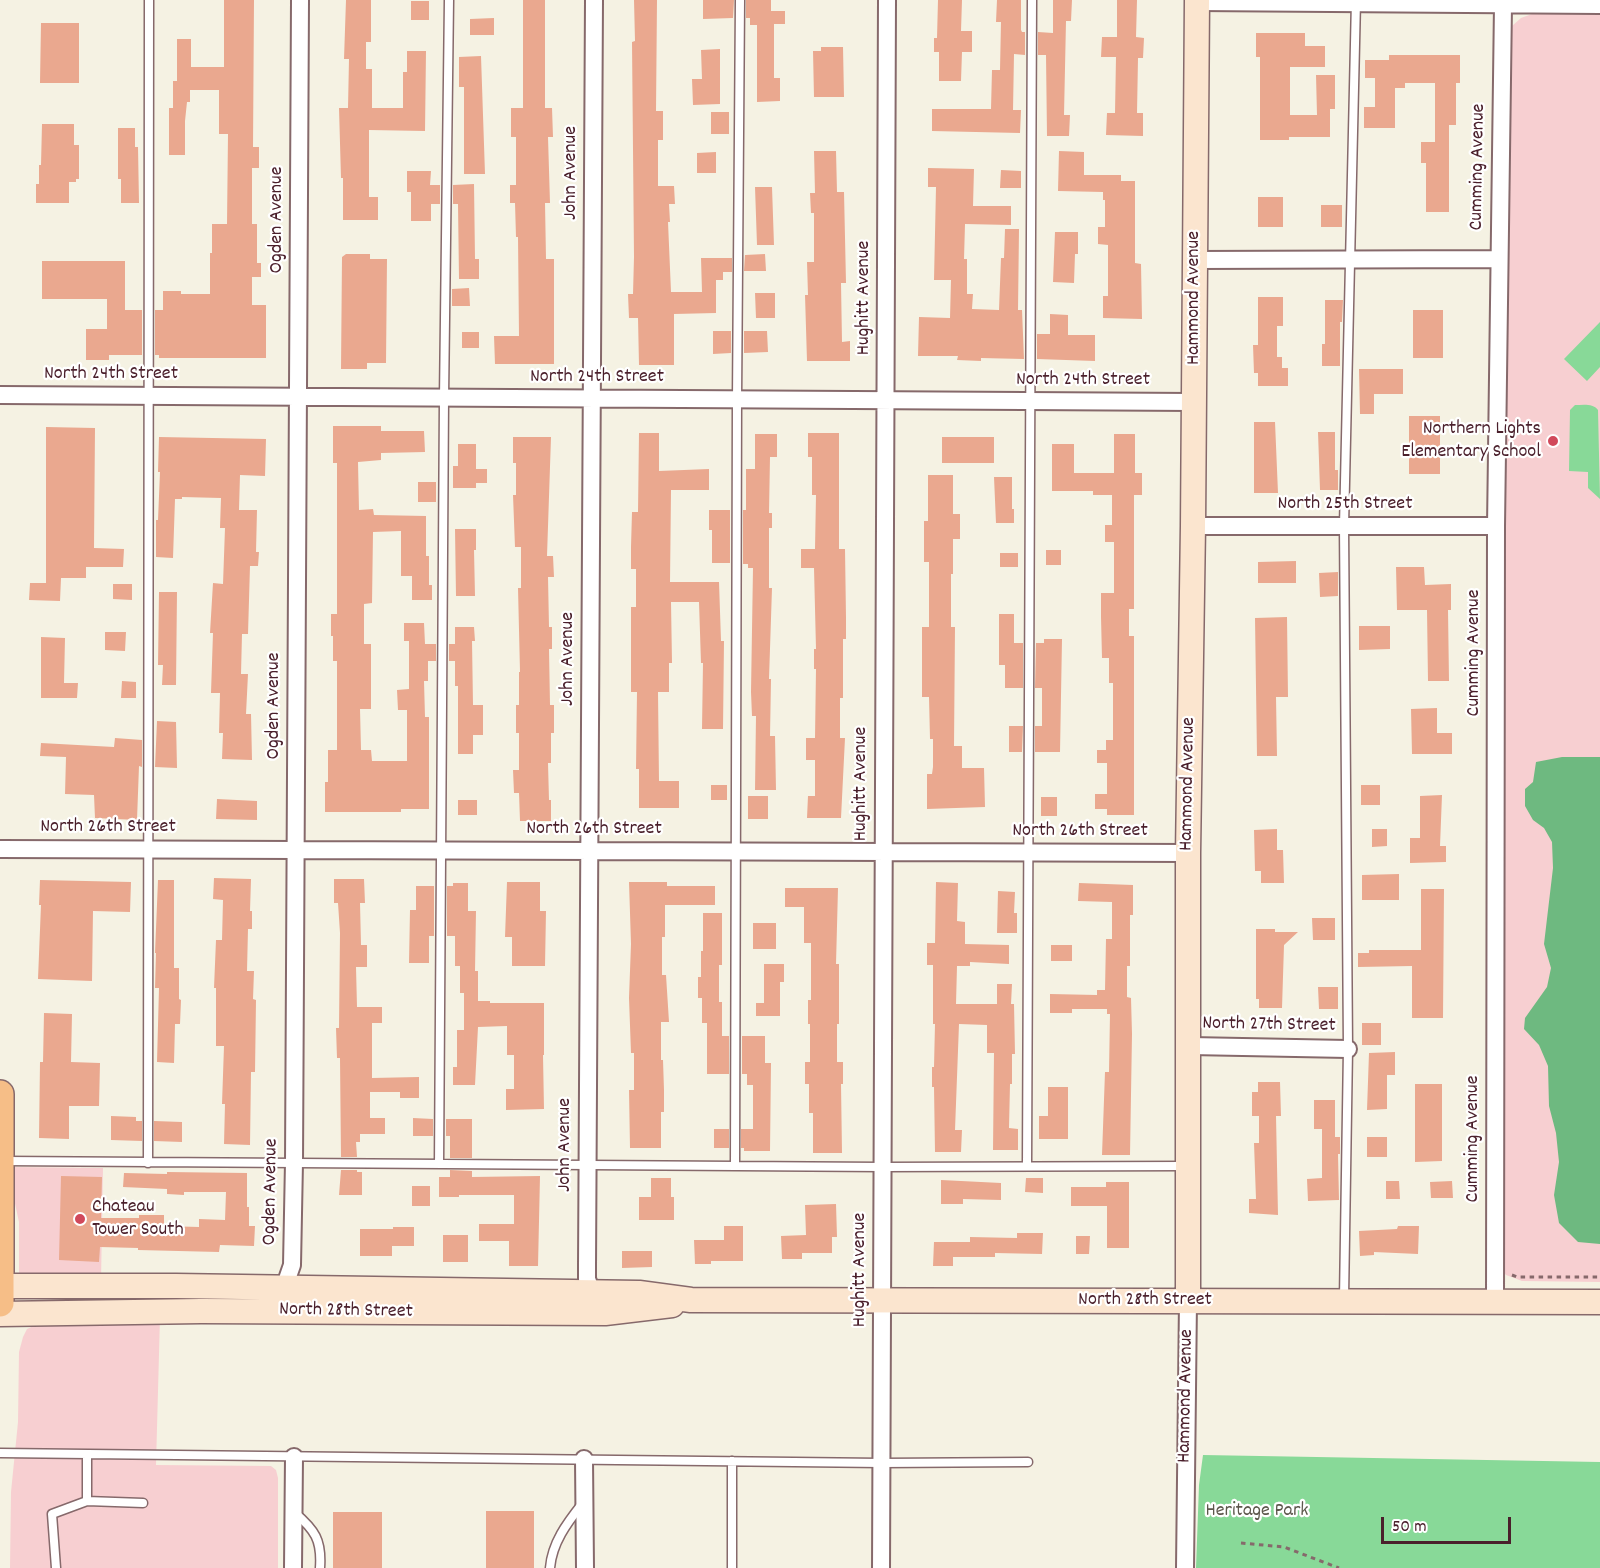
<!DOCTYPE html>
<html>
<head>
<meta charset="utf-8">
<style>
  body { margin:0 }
  #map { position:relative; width:1600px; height:1568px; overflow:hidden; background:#f5f2e3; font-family:Dekko,sans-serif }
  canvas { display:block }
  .scale { position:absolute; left:1381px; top:1517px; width:130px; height:27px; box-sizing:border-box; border:3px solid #4a1f2b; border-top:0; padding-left:8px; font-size:18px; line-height:21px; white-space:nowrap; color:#4a1f2b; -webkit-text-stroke:4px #fff; paint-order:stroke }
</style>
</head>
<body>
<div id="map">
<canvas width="1600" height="1568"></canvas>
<div class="scale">50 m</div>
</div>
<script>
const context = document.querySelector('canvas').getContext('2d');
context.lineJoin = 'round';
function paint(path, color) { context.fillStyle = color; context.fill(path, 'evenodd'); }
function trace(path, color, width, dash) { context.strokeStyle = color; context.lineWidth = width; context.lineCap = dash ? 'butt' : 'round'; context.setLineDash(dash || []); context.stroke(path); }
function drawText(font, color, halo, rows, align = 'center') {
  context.font = font + ' Dekko,sans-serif'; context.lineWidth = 4.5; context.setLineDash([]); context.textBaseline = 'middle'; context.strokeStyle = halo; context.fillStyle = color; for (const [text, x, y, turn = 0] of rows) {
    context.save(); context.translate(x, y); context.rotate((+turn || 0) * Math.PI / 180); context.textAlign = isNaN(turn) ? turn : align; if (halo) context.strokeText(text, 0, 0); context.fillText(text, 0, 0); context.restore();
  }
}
paint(new Path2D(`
  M1532 14H1600V1282L1522 1281 1506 1275 1502 1270 1503 830 1509 52 1512 26 1521 18Z
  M12 1167 103 1168 101 1281 22 1277 19 1273V1222L12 1190Z
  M160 1317 156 1465 271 1466 276 1470 278 1478V1568H10L11 1492 18 1422 19 1352 23 1337 27 1329 36 1325Z`), '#f7cfd1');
paint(new Path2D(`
  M1600 322V367L1587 381 1564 359Z
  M1575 405C1583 405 1593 403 1598 410L1600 499 1588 488V472L1569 471 1570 410Z
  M1203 1455 1600 1462V1568H1196L1199 1485Z`), '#88d998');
paint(new Path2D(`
  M1562 757H1600V1244L1578 1242 1559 1223 1554 1195 1559 1162 1556 1133 1549 1106 1548 1066 1539 1045 1524 1029 1525 1018 1547 987 1551 968 1544 944 1553 868 1552 842 1544 828 1533 820 1525 806V789L1533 782 1536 762Z`), '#6eb980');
paint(new Path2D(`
  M224 0H254L253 147H259V168H252V224H257V263H261V277H252V305H266V358H159V355H155V310H163V291H181V294H210V253H212V224H227L228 134H219V90H190V102H187L185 121V155H169V108H173V81H177V39H191V67H224Z
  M346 0H371V42H366V69H372V108H403V72H407V51H426L425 131 369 130V197H378V220H343V178H341L339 108H348L349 59H344Z
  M523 0H545V108H552L553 137H548L550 203H545L546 259H554V364H495L494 336H519L518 237H516L515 203H510V185H516V137H511V108H523Z
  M634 0H657L656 111H663V140H658V186H674L675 204H669L670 222H668L671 292H702L701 258H732V272H723V280H716V313L674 314V365H639L638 318H629L628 294H633L634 257 632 42 635 41Z
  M703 0H734L733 18 703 19Z
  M746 0H771V11H785V24H774V78H780V101L757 102V25H750V18H746Z
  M938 0H962L961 31H972V52H962L961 81H939V52H934V38H937Z
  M997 0H1021V30L1022 32H1025V55L1014 54 1013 110H1021L1020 133 932 131V109H991L992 70H1000L1001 22H996Z
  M1053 0H1072L1071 21H1066L1064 115H1070L1069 136H1047L1046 55H1038V32L1053 33Z
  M1117 0H1137L1136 37 1144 38 1143 58H1138L1137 113H1143V136L1106 135 1107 113H1115L1116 57H1101L1102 37H1117Z
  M411 1H429V20H411Z
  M494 18V35H470V19Z
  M41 23H79V83H40Z
  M1256 33H1305V46H1325V67H1290V115H1317L1316 75H1335V109H1330V137H1289V140H1260V57H1256Z
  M821 47H843L844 97H814L813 51H821Z
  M720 49V104L693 105 692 79H702L701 50Z
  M1389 55H1460V83H1456V125H1449V212H1426V163H1421V142H1435V83H1405V88H1395V128H1364V107H1375V78H1365V60H1389Z
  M481 56 485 174H464V87H459V57Z
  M711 112H729V134H711Z
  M42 124H74V145H79V179H76V182H69V203H36V184H39V165H41Z
  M118 128H135V147H138L139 203H121V179H118Z
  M814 151H836L837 192H844L846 283H841L842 342 850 341V361H807L805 295H808L807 262H814V213H811L810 193H815Z
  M1059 151 1084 152V175H1121V181H1135V263L1141 264 1142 319 1103 318V296H1108V245L1098 244V227H1105V200H1103V192L1058 191Z
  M716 152V173H697V153Z
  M928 168 974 169 973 206H1011V225L965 224 964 259H967V294H973L972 309 999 310 1001 258H1004L1005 229H1019L1018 310H1022L1024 359 981 358V361L957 360 958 356H918L919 317 950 318 951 280H934L936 187H928Z
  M1001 170 1021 171V188H1000Z
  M407 171H431L430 185H440V204H431V221H411V192H407Z
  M474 184 475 259H479V279H459L458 204H453V185Z
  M755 187H772L774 245H757Z
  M1258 197H1283V227H1258Z
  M1321 205H1342V227H1321Z
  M1055 232H1078V254H1075L1074 283 1053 282Z
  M346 254H370V259H387L386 363H367V369H341L342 257Z
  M765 254 766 271H744L745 255Z
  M42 261H125V310H142V355H109V360H86V329H107V299H42Z
  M469 288 470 306H452V289Z
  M755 293H775V318H756Z
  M1258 297H1283V326H1277V357H1282V368H1288V386H1258V373H1254L1253 345H1258Z
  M1325 300H1343L1342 322H1340V366H1322V344H1325Z
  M1413 310H1443V358H1413Z
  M1050 314 1068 315V335H1095V361L1037 359V334H1050Z
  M713 331H731V353L713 354Z
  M744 331H767L768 352 744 353Z
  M462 332H479V348H462Z
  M1359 369H1403V394H1374V414H1360Z
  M1409 416H1440V474H1409Z
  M1254 422H1275L1278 493H1254Z
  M333 426H381V431H424L425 452 381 453V460L358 462 359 510 373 509 374 515 426 516V556H429V585H432V600H412V576H401V531L373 532 372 603 364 604V644H371V709H360L361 750H371L372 761H407V710H398L397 690 409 689V641H404V623H424L425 644H436V661H428V681H424L425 717H429V809H401V812H325V782H328V750H337V661H333V636H331V614H337V463H333Z
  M46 427 95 428 94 548 124 549 123 567H86V578H61L60 601 29 600 30 583H46Z
  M1318 432H1335V470H1338V490H1320Z
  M639 433H659V471L709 469V490H671L670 582H719L721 641H724L723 729H702L703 663H701L699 602H671L672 663H669V692H658L659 781H679V808H639V769H636L637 692H631V607H636V569H631V547L632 512H638Z
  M808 433H839V549H845L846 618V639H843V698H840V738H845L841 818H807L808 796H815V760H806V738H815L816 669H814V649H816L814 568H801V549H815L816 495H812V457H808Z
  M755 434H777V457H770L769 513H772V528H769V588H772L769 679H771L770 736H775L776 790H755L756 716H752L751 692 753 568H748V564H743V510H746V469H755Z
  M1114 434H1135V473H1142V495H1134V609H1129V636H1134V815H1107V809H1095V794H1107V763H1097V750H1106V740H1113V683H1109V658H1102L1101 617V593H1114V542H1105V525H1112V495H1093V491H1052V444H1074V473H1114Z
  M159 437 266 439 265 476 240 475 239 510H257L256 552H259L258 566H250L248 634H242L241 674H248L246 714H251L252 760 222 759 223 733H219L220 693H211L213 633H210L213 583 223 584 225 528H220L221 498 182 497V499H175L173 558 156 557V520H158L160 472H158Z
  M513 437H551L547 556H553L554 577H548L549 627H552V649H549L550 705H554V733H551V763H548L549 800H551V821H520L519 793H514L513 770H519V733H516V705H519V672H520L518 588H521V547H515L513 495H516V463H513Z
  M942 437H994V463H942Z
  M458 444H476V469H487V483H476V488H453V466H458Z
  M928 475H953V514H960V539H953V574H951V627H955L954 746H962V768H984L985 807 927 809V774H932L933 767V739H930L929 697H922V627H929V562H924V521H928Z
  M994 477H1012V509H1014V523H996Z
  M418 482H436V502H418Z
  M709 510H730V563H712V530H709Z
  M455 529H476V550H474L475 596H456Z
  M1046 550H1061V565H1046Z
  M1000 553H1018V567H1000Z
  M1296 561V583H1258V562Z
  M1396 567H1424L1425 585 1451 584V610H1448L1449 681H1428L1427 610H1397Z
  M1338 572V596L1320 597 1319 573Z
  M113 584H132V600L113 599Z
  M159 592H177L176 685H162L163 665H158Z
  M999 614H1014V643H1023V688H1005V665H999Z
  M1287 617 1288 697H1276L1277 756H1257L1255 618Z
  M1359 626H1390V649L1359 650Z
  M455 627H474L475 641H472L473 705H483V735H473V754H458V686H455V661H449V644H455Z
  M105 632H126L125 651 105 650Z
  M41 637 65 638 64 683H78L77 698H41Z
  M1044 639H1062L1060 752H1035V726H1042V688H1035L1036 643H1044Z
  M122 681 136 682V698H121Z
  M1437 708V733H1452V754H1412L1411 709Z
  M157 721 176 722 177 768 155 767Z
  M1009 726H1023L1022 752H1009Z
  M115 738 142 740V767L139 766 137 820 95 818 94 795 65 794 66 757 40 756 41 743 114 747Z
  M711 785H727V800H711Z
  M1361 785H1380V805H1361Z
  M1442 795 1440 846H1446V862L1410 863V838H1420V796Z
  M748 796H768V819H748Z
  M1041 797H1057V816H1041Z
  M217 799 257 801V820L216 819Z
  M458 800H477V815H458Z
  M1277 829V850H1283L1284 883H1261V871H1255L1254 830Z
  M1372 829H1387V846L1372 847Z
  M1399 874V900H1362V875Z
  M214 878 251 879 250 911H252V929H248L247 971H254L253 999 256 1000 255 1072H251L250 1145 224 1144 225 1104H222L224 1046H216V988H214L216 940H222L223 900 213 899Z
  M334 879H364L365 903H360L361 945H367V967H356L357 1007H382V1023H372V1078L419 1077V1098H400V1092H370V1118H385V1134H360V1142H356L357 1157H341L340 1058H337L336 1028H339L340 933 338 903H334Z
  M40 880 131 882 130 912 93 911 92 981 38 979 41 905H39Z
  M158 880H174V968H179V999L181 1000 180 1024H175L174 1063 157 1062 159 988H155L156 953H155Z
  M507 882H540V911H546L545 966H512V937H505Z
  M629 882H667V886H715V905H665V937H662V975H666L669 1022H661V1060H663L664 1090V1112H661V1148H630L629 1090H634V1053H631L629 998 631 944Z
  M936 882 958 883 957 921 965 922V944L1009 945V964L970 962V966H957L956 1004H997V984H1012L1011 1004H1014L1015 1054H1012V1084H1010L1009 1128 1018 1129V1150H993L994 1053H987V1025L959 1024 955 1130H962L961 1152H935L934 1087H932V1067H934L935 1024H933V965H927V943H935Z
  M453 883H468V911H476L475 971H478V1001H490V1003H544V1055H543L544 1109 506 1110V1089H514V1055H507V1026L478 1027 475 1085H453V1067H457V1030H464V993H460V966H455V936H447V886H453Z
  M1079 883 1133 885V915H1130V966H1127V997L1131 998 1132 1034 1130 1155H1102L1105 1072H1109L1110 1014H1107V1009H1072V1013H1050V994L1097 995V990H1105L1106 939H1112V902L1078 901Z
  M416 886H434V936H429V963H409L410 910H416Z
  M785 888H838L836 964H839V1024H837V1062H843V1084H841L842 1153H813V1113H809V1084H805V1062H810V1024H808V1000H811V943H804V907H785Z
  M1421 889H1444L1443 1018H1412V966L1358 967V953H1369V950H1421Z
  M998 891 1015 892 1014 913H1017V933H997Z
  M703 913H722V965H719V1002H722V1036H729V1074H707V1023H702V998H698V977H701V951H703Z
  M1312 918H1335V940H1313Z
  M753 923H776V949H753Z
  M1256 929H1275V932H1298L1284 945 1282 1008H1259V999H1256Z
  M1051 945H1072V961H1051Z
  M764 964H784V982H780V1016H756V1003H764Z
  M1318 987H1338V1009H1319Z
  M44 1013 72 1014 71 1062 100 1063 99 1106H69V1139L39 1138 40 1062H43Z
  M1362 1023H1381V1045H1362Z
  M742 1036H765V1063H771L770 1151H744V1148H741V1129H753V1085H747V1074H742Z
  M1395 1052V1075H1387V1109L1367 1110 1369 1053Z
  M1258 1082H1280L1281 1116H1276L1278 1215 1249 1213V1199H1256L1254 1143H1259V1116H1252V1092H1258Z
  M1415 1084H1442V1161L1415 1162Z
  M1048 1087H1068V1139H1039V1116H1048Z
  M1314 1100H1335V1137H1340V1154H1338L1339 1200 1308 1201 1307 1179 1322 1178V1129H1314Z
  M111 1116 136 1117V1121H142V1141L111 1140Z
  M413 1118 433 1119V1136H413Z
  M446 1119H472V1158H450V1136H446Z
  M154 1121 182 1122V1142L154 1141Z
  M714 1129H729V1148H714Z
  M1367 1137H1387V1157H1367Z
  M341 1170H357V1172H362V1195H339Z
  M450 1170 472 1171V1177L540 1176 538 1266H509V1241H479V1224H514V1195H459V1197H439V1177H450Z
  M167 1172 247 1173V1207H249V1226H255L254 1246 220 1245 219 1252 138 1250V1248L100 1247 99 1262 59 1260 61 1176 102 1177 101 1218H139V1215H164V1226L199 1227V1219L225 1220 226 1192H184V1195L167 1194V1189L123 1187 124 1173 167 1174Z
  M651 1178H671V1197H674V1220H639V1197H651Z
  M1026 1178H1043V1193L1025 1192Z
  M941 1180 1001 1183V1200L963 1199V1204H941Z
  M1386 1181H1399L1400 1199H1386Z
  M1452 1181 1453 1198H1431L1430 1182Z
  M1106 1182H1129V1248H1107V1206H1071V1187H1106Z
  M412 1186H430V1206H412Z
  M836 1204 837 1237H832V1253H802V1259H782L781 1236 806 1235 805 1205Z
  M724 1226H743V1261H711V1264H695L694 1240H724Z
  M1398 1226H1419L1418 1254 1374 1252V1255L1360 1256 1359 1231 1397 1229Z
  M393 1227H414V1246H392V1256H360V1229H393Z
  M1017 1233H1043L1042 1254 995 1253V1257H953V1266H933L934 1242H970V1237L1017 1238Z
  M443 1235H468V1262H443Z
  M1076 1236H1090L1089 1254H1076Z
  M622 1251H652V1267L622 1268Z
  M486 1511H534V1568H486Z
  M333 1512H382V1568H333Z`), '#eaa88f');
const lane = new Path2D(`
  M4 1161 883 1167 1185 1166
  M148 1163 149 0
  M439 1164 444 398 449 0
  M735 1165 737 399 740 0
  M1027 1166 1032 0
  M1344 1298 1348 1049 1344 526 1356 0
  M0 1453 882 1463 1028 1462
  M87 1454V1501L143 1503
  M294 1512C315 1530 322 1540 320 1568
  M56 1568 52 1514 87 1501
  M550 1568C552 1543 567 1523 582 1504
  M732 1568V1461`);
const street = new Path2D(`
  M594 0 587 1265V1279L595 1301
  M1197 2 1600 5
  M1195 260 1499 259
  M0 395 1194 402
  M1193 526H1496
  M0 849 1188 853
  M1190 1046 1348 1049
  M278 1294 284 1288 292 1265 294 1162 300 0
  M1495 1302 1496 526 1503 5
  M584 1459 585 1568
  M293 1568 294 1457
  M881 1568 887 0
  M1185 1568 1188 1300`);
const secondary = new Path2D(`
  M0 1286H176L639 1293 691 1300 1600 1302
  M1188 1300V853L1193 526 1197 0
  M0 1314 201 1311 605 1313 672 1305`);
const primary = new Path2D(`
  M0 1094V1303`);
trace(lane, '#86696b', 11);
trace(street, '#86696b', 20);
trace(secondary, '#86696b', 27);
trace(primary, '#86696b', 30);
trace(new Path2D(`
  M1512 1275 1517 1277H1600
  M1241 1543 1284 1547 1339 1568`), '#86696b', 3, [4.5, 4.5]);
trace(lane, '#fff', 8);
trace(street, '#fff', 16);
trace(secondary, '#fbe5cf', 24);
trace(primary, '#f6be87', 27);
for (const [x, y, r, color] of [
  [1553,441,6,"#d1495b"],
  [80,1219,6,"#d1495b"]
]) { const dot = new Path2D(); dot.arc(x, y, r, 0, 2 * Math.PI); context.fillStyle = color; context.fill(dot); trace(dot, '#fff', 2); }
drawText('20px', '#4a1f2b', '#fff', [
  ["Cumming Avenue",1479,167,-89],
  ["John Avenue",572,173,-90],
  ["Ogden Avenue",278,220,-90],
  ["Hughitt Avenue",865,298,-90],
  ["Hammond Avenue",1195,298,-90],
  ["North 24th Street",111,375],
  ["North 24th Street",597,378],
  ["North 24th Street",1083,381],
  ["North 25th Street",1345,505],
  ["Cumming Avenue",1475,653,-90],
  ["John Avenue",569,659,-90],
  ["Ogden Avenue",275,706,-90],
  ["Hughitt Avenue",862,784,-90],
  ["Hammond Avenue",1189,784,-89],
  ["North 26th Street",108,828],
  ["North 26th Street",594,830],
  ["North 26th Street",1080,832],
  ["North 27th Street",1269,1026,1],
  ["Cumming Avenue",1474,1139,-90],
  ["John Avenue",566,1145,-90],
  ["Ogden Avenue",272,1192,-89],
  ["Hughitt Avenue",861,1270,-90],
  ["North 28th Street",1145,1301],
  ["North 28th Street",346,1312,1],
  ["Hammond Avenue",1187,1396,-89]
]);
drawText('20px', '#4a1f2b', '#fff', [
  ["Northern Lights",1541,430],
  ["Elementary School",1541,453],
  ["Chateau",92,1208,"left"],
  ["Tower South",92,1231,"left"]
], 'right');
drawText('20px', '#5d574c', '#fff', [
  ["Heritage Park",1257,1512]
]);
</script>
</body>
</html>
